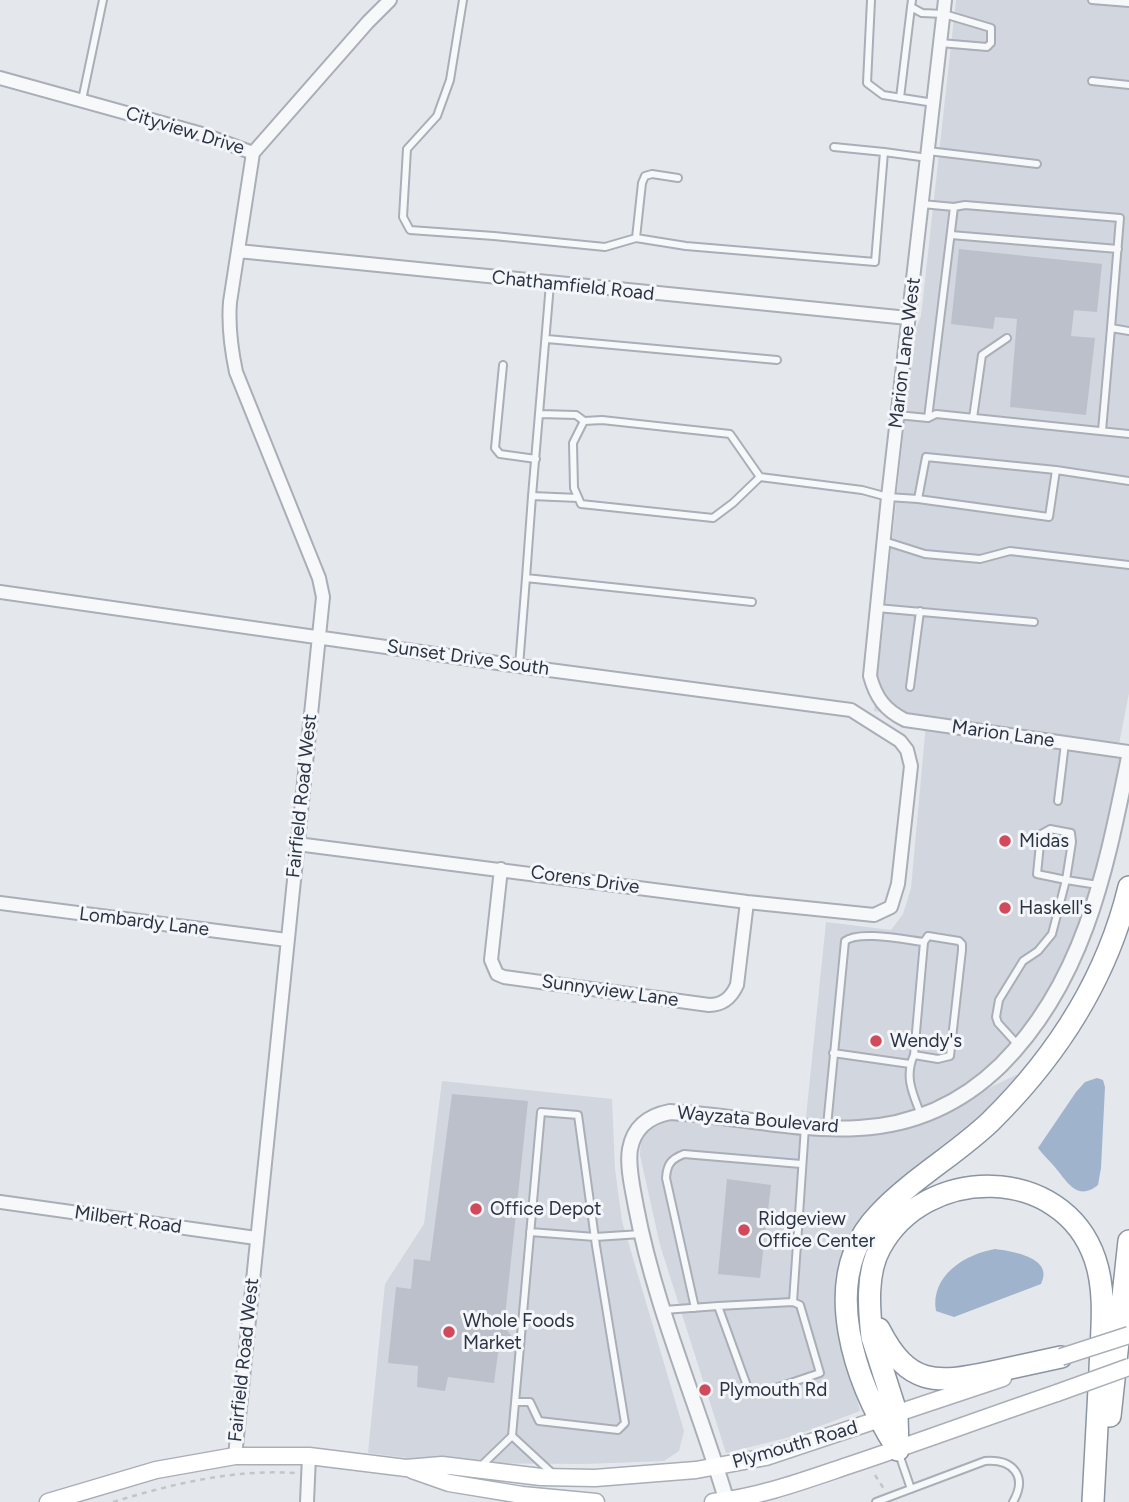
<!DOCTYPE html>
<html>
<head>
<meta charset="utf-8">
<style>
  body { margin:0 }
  canvas { display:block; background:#e4e7ec }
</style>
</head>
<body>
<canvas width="1129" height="1502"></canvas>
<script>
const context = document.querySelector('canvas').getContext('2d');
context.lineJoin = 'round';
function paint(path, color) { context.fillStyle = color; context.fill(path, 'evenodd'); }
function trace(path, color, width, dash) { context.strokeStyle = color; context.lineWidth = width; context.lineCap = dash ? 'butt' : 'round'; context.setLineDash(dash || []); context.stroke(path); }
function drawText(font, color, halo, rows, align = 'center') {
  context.font = font + ' Figtree,sans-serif'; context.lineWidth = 6; context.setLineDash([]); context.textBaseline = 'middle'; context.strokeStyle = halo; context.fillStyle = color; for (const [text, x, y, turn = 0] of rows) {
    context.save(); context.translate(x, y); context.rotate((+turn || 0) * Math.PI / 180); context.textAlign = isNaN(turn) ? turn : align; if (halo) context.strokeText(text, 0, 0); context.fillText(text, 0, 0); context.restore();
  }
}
paint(new Path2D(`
  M956 0H1129V693L1119 744 874 711 914 334 921 316Z
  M926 723 1129 752 1111 842 1052 1000 966 1099 1018 1074 979 1119 862 1220 846 1354 860 1411 794 1436 726 1453 660 1245 640 1155 641 1136 648 1119 678 1114 802 1134 805 1127 826 922 891 930 903 914 911 888Z
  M442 1081 612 1099 615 1169 622 1221 684 1431 679 1451 664 1461 584 1464 448 1463 368 1453 385 1284 424 1224Z`), '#d2d6de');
paint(new Path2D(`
  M1097 1078 1103 1080 1105 1087 1101 1168 1098 1185C1076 1203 1066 1179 1053 1165 1048 1159 1042 1154 1038 1148L1076 1092 1085 1082Z
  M995 1249C1012 1251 1055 1258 1041 1284L954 1317 936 1311C930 1276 965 1254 995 1249Z`), '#9fb4cc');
paint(new Path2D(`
  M959 249 1102 264 1097 312 1074 310 1071 336 1095 338 1086 415 1010 407 1017 319 995 317 993 329 951 324Z
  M452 1094 528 1101 504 1326 513 1338 498 1353 494 1383 448 1377 445 1391 417 1387 418 1366 388 1363 396 1287 411 1289 414 1259 430 1261Z
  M727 1179 771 1185 760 1278 718 1274Z`), '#bbc0ca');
const service = new Path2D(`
  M463 0 450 80 437 116 407 149 403 217 410 230 494 236 605 247 636 238 686 246 875 262 884 152 928 158
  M871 0 867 83 883 95 934 103
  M912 0 911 7 922 13 944 14 991 28V43L987 47 940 43
  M1092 0 1129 3
  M1092 81 1129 85
  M900 98 911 7
  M82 100 103 0
  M834 147 884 152
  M928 151 1037 164
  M922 204 954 207 965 205 1120 218 1111 328
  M951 235 1118 249
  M636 238 642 183 645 176 652 174 678 178
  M547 339 777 360
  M503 365 495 448 500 454 536 459
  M540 414 576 415 584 421
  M897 415 928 418 936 414 1129 434
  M928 418 954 207
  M973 418 982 355 1007 338
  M1102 431 1111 328 1129 331
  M760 477 733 503 713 518 581 504 574 488 573 443 584 421 602 420 730 434 760 477 862 490 888 497 918 499 926 457 1056 470 1129 481
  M532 496 550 284
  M578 498 532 496 526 578 752 602
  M918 499 1049 517 1056 470
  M884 541 925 554 980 559 1010 551 1129 565
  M877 608 1034 622
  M519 666 526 578
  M910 687 920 611
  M1058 801 1065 743
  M1050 829 1071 833 1072 842 1066 880 1037 874 1041 834Z
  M1018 1045 998 1023 996 1017 999 1000 1023 961 1038 951 1052 934 1066 880 1098 885
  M833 1053 910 1064
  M914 1055 938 1059 950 1056 962 950V944L959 941 928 936 924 942 914 1055C904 1077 913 1094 921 1115
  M827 1126 845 941C859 930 906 940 924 942
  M530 1232 595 1237 641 1234
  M793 1302 805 1127
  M695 1308 666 1178C667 1164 671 1159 684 1154L801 1164
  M664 1310 718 1306 750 1394H758L820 1373 800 1305 793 1302 718 1306
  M512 1436 541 1112 578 1115 596 1246 625 1423 618 1430 539 1421 530 1402H516
  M899 1454 911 1489
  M481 1466 512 1436 552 1473
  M876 1502 985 1461C1013 1459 1028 1476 1013 1502`);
const minor = new Path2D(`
  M945 0 888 497 870 676C876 698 885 710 905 720L1129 752
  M0 78 202 134 253 153
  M253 153 368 22 390 0
  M238 251 908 318
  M0 592 519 666 851 710 900 741 907 750 911 766 898 884 891 907 874 915 747 902 297 844
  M501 869 491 960 497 974 504 977 709 1005C723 1005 731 998 737 985L747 902
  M0 903 287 940
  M0 1202 256 1238
  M235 1456 323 597 319 578 236 372C231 348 228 327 230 302L253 153
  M307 1502 309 1456`);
const tertiary = new Path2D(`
  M727 1502C698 1404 655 1308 636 1207 633 1190 627 1166 630 1149 634 1127 649 1116 670 1112 733 1115 796 1132 859 1128 915 1125 961 1104 1001 1065 1085 981 1106 869 1129 757`);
const secondary = new Path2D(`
  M412 1470 449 1483 522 1495 596 1502
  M48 1502 156 1470 235 1456H309L406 1468 442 1465 541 1477 595 1478 696 1470 766 1457 1003 1378
  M713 1502C761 1497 808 1479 853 1464 922 1441 989 1416 1057 1393`);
const motorway = new Path2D(`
  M879 1329C908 1386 935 1384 992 1372 1015 1367 1038 1362 1061 1357
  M1110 1416 1129 1241
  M898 1450 897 1415 872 1337C869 1309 866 1273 880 1248 925 1164 1063 1164 1095 1259 1107 1294 1101 1334 1100 1370 1098 1414 1095 1458 1093 1502
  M898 1450C856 1385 816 1279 879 1214 912 1179 955 1155 990 1122 1056 1057 1107 978 1129 887`);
trace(service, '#a9aeb7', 10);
trace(minor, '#a9aeb7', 16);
trace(tertiary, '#a9aeb7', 18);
trace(secondary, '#a9aeb7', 19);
trace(motorway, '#8b94a3', 24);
trace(new Path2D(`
  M875 1475 884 1489
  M113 1502C172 1484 233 1469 295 1473`), '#c2c5cb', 2.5, [5, 5]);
trace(service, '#f7f8fa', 6);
trace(minor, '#f7f8fa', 12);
trace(tertiary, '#f7f8fa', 14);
trace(secondary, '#fff', 16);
trace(motorway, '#fff', 21);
const secondaryBridge = new Path2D(`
  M1061 1357 1129 1335
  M1057 1393 1129 1367`);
trace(secondaryBridge, '#a9aeb7', 19, []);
trace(secondaryBridge, '#fff', 16);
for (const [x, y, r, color] of [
  [1005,841,7,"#d1495b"],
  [1005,908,7,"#d1495b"],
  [876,1041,7,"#d1495b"],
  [476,1209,7,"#d1495b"],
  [744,1230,7,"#d1495b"],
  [449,1332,7,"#d1495b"],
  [705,1390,7,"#d1495b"]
]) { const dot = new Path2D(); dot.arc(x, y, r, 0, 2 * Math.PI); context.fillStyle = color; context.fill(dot); trace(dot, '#f4f6f9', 2.5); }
drawText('19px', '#2b3445', '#f4f6f9', [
  ["Cityview Drive",185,131,17],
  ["Chathamfield Road",573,286,6],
  ["Marion Lane West",905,353,-83],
  ["Sunset Drive South",468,658,8],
  ["Marion Lane",1003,734,8],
  ["Fairfield Road West",302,796,-84],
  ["Corens Drive",585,880,8],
  ["Lombardy Lane",144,922,7],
  ["Sunnyview Lane",610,991,8],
  ["Wayzata Boulevard",758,1120,5],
  ["Milbert Road",128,1220,8],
  ["Fairfield Road West",244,1360,-84],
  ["Plymouth Road",795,1445,-16]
]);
drawText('19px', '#2b3445', '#f4f6f9', [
  ["Midas",1019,841],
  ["Haskell's",1019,908],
  ["Wendy's",890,1041],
  ["Office Depot",490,1209],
  ["Ridgeview",758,1219],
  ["Office Center",758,1241],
  ["Whole Foods",463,1321],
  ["Market",463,1343],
  ["Plymouth Rd",719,1390]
], 'left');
</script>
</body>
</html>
